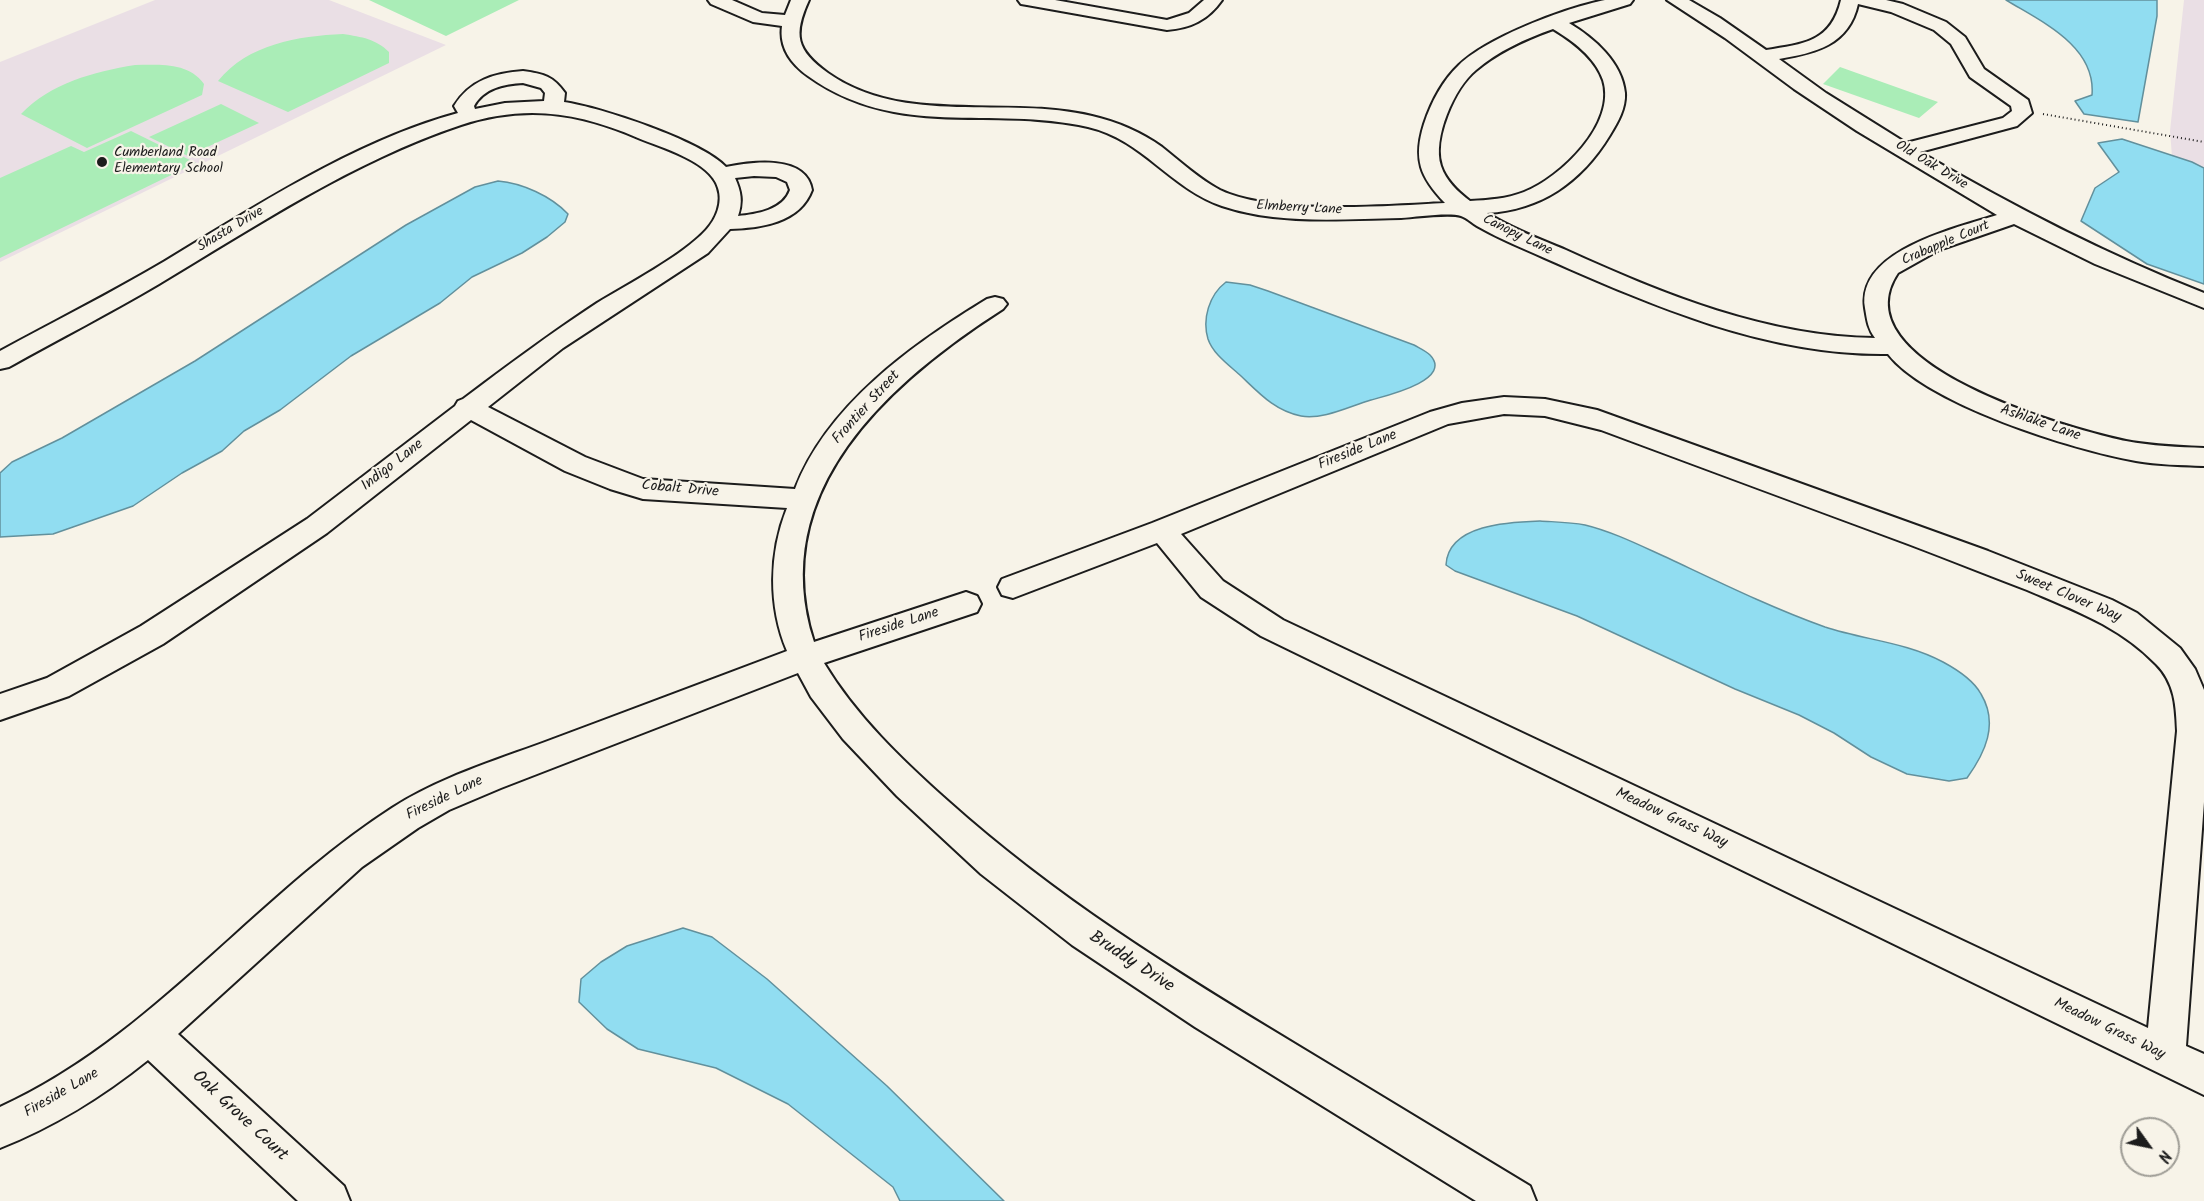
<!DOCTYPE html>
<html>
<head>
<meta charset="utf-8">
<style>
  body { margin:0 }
  #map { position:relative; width:2204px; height:1201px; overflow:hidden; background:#f7f3e8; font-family:Kalam,sans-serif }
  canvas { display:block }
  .north { position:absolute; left:2120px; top:1117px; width:60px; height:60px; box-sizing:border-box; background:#f7f3e8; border:2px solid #9f9d96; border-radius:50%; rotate:123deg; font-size:16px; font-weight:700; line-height:24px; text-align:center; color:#1c1c1c }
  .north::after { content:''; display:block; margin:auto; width:21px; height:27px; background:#1c1c1c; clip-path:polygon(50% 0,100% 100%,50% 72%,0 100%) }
</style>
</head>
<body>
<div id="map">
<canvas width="2204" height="1201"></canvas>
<div class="north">N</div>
</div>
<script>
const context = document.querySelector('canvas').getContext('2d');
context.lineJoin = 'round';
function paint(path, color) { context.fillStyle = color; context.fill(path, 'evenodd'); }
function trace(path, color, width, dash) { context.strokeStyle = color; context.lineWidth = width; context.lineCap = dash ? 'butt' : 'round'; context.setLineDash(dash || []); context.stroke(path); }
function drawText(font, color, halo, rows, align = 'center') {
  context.font = font + ' Kalam,sans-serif'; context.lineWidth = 4.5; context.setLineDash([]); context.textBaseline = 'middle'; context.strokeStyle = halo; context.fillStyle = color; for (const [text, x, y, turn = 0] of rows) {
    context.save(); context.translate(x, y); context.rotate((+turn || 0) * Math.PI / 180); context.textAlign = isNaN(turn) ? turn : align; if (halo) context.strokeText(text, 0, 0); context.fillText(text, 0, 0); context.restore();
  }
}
paint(new Path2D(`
  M155 0H329L446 45 0 262V62Z
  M2184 0H2204V227L2177 219 2170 131Z`), '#eadfe5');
paint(new Path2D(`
  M369 0H519L446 36Z
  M343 34C362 37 376 39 389 52V63L288 112 218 81C248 44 298 36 343 34Z
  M135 65C160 65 188 62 204 84L202 95 87 148 21 114C51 83 93 72 135 65Z
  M1840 67 1938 102 1919 118 1823 84Z
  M221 104 259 123 188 156 149 137Z
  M131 131 196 163 0 258V178L71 146 84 152Z`), '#aaedb7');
const water = new Path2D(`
  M2006 0H2157V16L2138 122 2084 114 2075 101 2092 95C2096 46 2042 22 2006 0Z
  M2122 139 2192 162 2204 168V284L2147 264 2081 221 2095 188 2119 172 2098 143Z
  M498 181C522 183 551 196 568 214L565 222 547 237 522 253 472 277 440 303 351 356 280 410 244 431 222 451 182 473 133 506 53 534 0 537V473L12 462 62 438 195 361 406 225 475 187Z
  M1226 282 1250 285 1268 291 1414 345C1419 348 1426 351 1430 355 1454 380 1385 396 1371 400 1350 406 1323 420 1301 416 1275 411 1259 393 1241 376 1229 365 1213 354 1208 339 1202 319 1209 295 1226 282Z
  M1540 521C1555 522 1570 522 1585 525 1614 532 1643 547 1670 559 1721 583 1772 608 1825 627 1864 640 1906 642 1943 662 1956 669 1974 681 1981 694 1999 724 1985 753 1967 778L1949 781 1907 774 1871 757 1834 733 1799 715 1735 689 1577 616 1455 571 1446 565C1448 524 1510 522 1540 521Z
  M683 928 712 937 767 979 887 1086 1004 1201H900L893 1187 788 1104 716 1068 638 1049 607 1029 579 1002 581 979 601 962 627 946Z`);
paint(water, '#91ddf1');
trace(water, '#62909c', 1.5);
const street = new Path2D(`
  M708 0H732L762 13 785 15 791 0H809C793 35 796 50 828 73 905 127 1006 95 1092 116 1118 122 1141 132 1162 147 1181 162 1199 179 1220 190 1272 215 1386 206 1445 203 1420 177 1413 159 1424 124 1431 103 1442 81 1459 65 1488 37 1565 8 1605 0 1614 0 1624 0 1633 0L1630 4 1569 23C1594 38 1622 62 1625 93 1626 108 1618 122 1610 135 1582 181 1542 210 1487 213 1512 229 1540 239 1566 250 1662 294 1768 337 1875 338 1868 329 1867 320 1865 308 1856 250 1957 228 1997 215L1857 131 1794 89 1725 38 1667 0H1689L1720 18 1766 50C1804 44 1831 42 1841 0H1886L1903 4 1946 22 1965 37 1984 69 2028 100 2032 113 2017 126 1920 152C2012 206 2105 254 2204 293V308L2095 264 2014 224 1939 250 1898 273C1837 364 2069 429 2126 441 2152 446 2178 447 2204 448V466C2181 465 2158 465 2136 461 2073 450 1927 404 1888 354 1756 356 1632 296 1515 245 1502 239 1489 233 1477 226 1472 223 1467 218 1461 216 1449 212 1416 217 1401 218 1343 219 1278 225 1222 206 1171 189 1142 139 1088 127 990 105 897 140 808 76 791 64 779 47 782 26L753 22 711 4ZM1858 4 1891 12 1934 30 1951 44 1970 77 2011 106 2012 111 2003 118 1906 143 1826 93 1779 59C1815 53 1849 45 1858 4ZM1553 29C1573 41 1595 57 1603 80 1617 124 1560 178 1524 192 1506 199 1488 200 1470 201 1458 192 1446 181 1441 166 1432 139 1454 88 1476 70 1498 51 1525 39 1553 29Z
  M1018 0H1055L1167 20 1189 13 1204 0H1222C1208 20 1191 28 1167 30L1027 5 1021 4Z
  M523 71C544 74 553 76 565 93L564 102C600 107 702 141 726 167 751 162 806 154 812 190 800 223 760 228 730 229L708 253 563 348 488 407 585 457 643 479 795 489C827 405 913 344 987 299L995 297 1003 299 1007 304 1003 309C889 382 765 491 814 642L966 592 977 596 981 604 977 612 824 663C856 716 902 760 948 801 1055 897 1174 971 1297 1045 1375 1092 1452 1139 1530 1186L1536 1201H1476L1195 1027 1072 945 981 874 897 796 843 739 811 697 798 673 501 788 449 810 418 828 362 867 178 1034 344 1186 350 1201H298L148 1060C102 1097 55 1126 0 1148V1107C152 1038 254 897 392 808 438 778 494 761 545 742 626 712 707 681 787 651 768 606 769 553 787 508L643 499 610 489 565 471 471 420 327 533 163 644 69 696 0 720V694L47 678 141 626 307 519 455 406 458 401 463 399C507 366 551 333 597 303 628 284 682 256 706 230 716 219 723 203 718 188 710 161 662 148 638 138 578 112 525 104 461 125 353 161 256 226 159 284 110 313 59 339 9 367L0 369V351C55 321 111 293 165 261 254 207 357 140 458 113L454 106C470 80 495 73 523 71ZM523 83 541 88 545 93 544 101 505 103 475 109 474 106C484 88 504 84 523 83ZM754 176 776 177 787 182 790 190C783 210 757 214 738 216 743 202 741 191 735 178Z
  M1504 397 1545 399 1597 410 1988 551 2112 600 2137 613 2180 648 2195 669 2204 690V802L2186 1046 2204 1054V1095L1261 636 1201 597 1157 543 1013 598 1002 595 998 587 1002 579 1152 523 1430 412 1462 403ZM1504 414 1545 416 1601 430C1703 468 1805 506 1908 544 1948 559 1987 575 2027 590 2074 610 2119 626 2156 664 2175 683 2176 706 2177 731L2148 1028 1283 620 1223 581 1181 534 1448 424Z`);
trace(street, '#1c1c1c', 4);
trace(new Path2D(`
  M2043 114 2204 142`), '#1c1c1c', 2, [1, 3]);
paint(street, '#f7f3e8');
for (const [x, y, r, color] of [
  [102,162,6,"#1c1c1c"]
]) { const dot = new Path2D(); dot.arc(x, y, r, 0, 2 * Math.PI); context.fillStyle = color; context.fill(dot); trace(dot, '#f7f3e8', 2); }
drawText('14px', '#1c1c1c', '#f7f3e8', [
  ["Cumberland Road",114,154],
  ["Elementary School",114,170]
], 'left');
drawText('14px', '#1c1c1c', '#f7f3e8', [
  ["Old Oak Drive",1931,166,31],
  ["Elmberry Lane",1299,209,3],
  ["Shasta Drive",231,230,-31],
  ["Canopy Lane",1517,236,26],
  ["Crabapple Court",1946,244,-23]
]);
drawText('15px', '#1c1c1c', '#f7f3e8', [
  ["Frontier Street",867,408,-48],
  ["Ashlake Lane",2040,424,19],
  ["Fireside Lane",1358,451,-22],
  ["Indigo Lane",393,466,-38],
  ["Cobalt Drive",680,490,5],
  ["Sweet Clover Way",2068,597,23],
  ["Fireside Lane",899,626,-18],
  ["Fireside Lane",445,799,-26],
  ["Meadow Grass Way",1671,819,25],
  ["Meadow Grass Way",2109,1030,26],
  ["Fireside Lane",62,1094,-30]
]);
drawText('18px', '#1c1c1c', '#f7f3e8', [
  ["Bruddy Drive",1131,963,33],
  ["Oak Grove Court",239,1117,43]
]);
</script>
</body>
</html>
